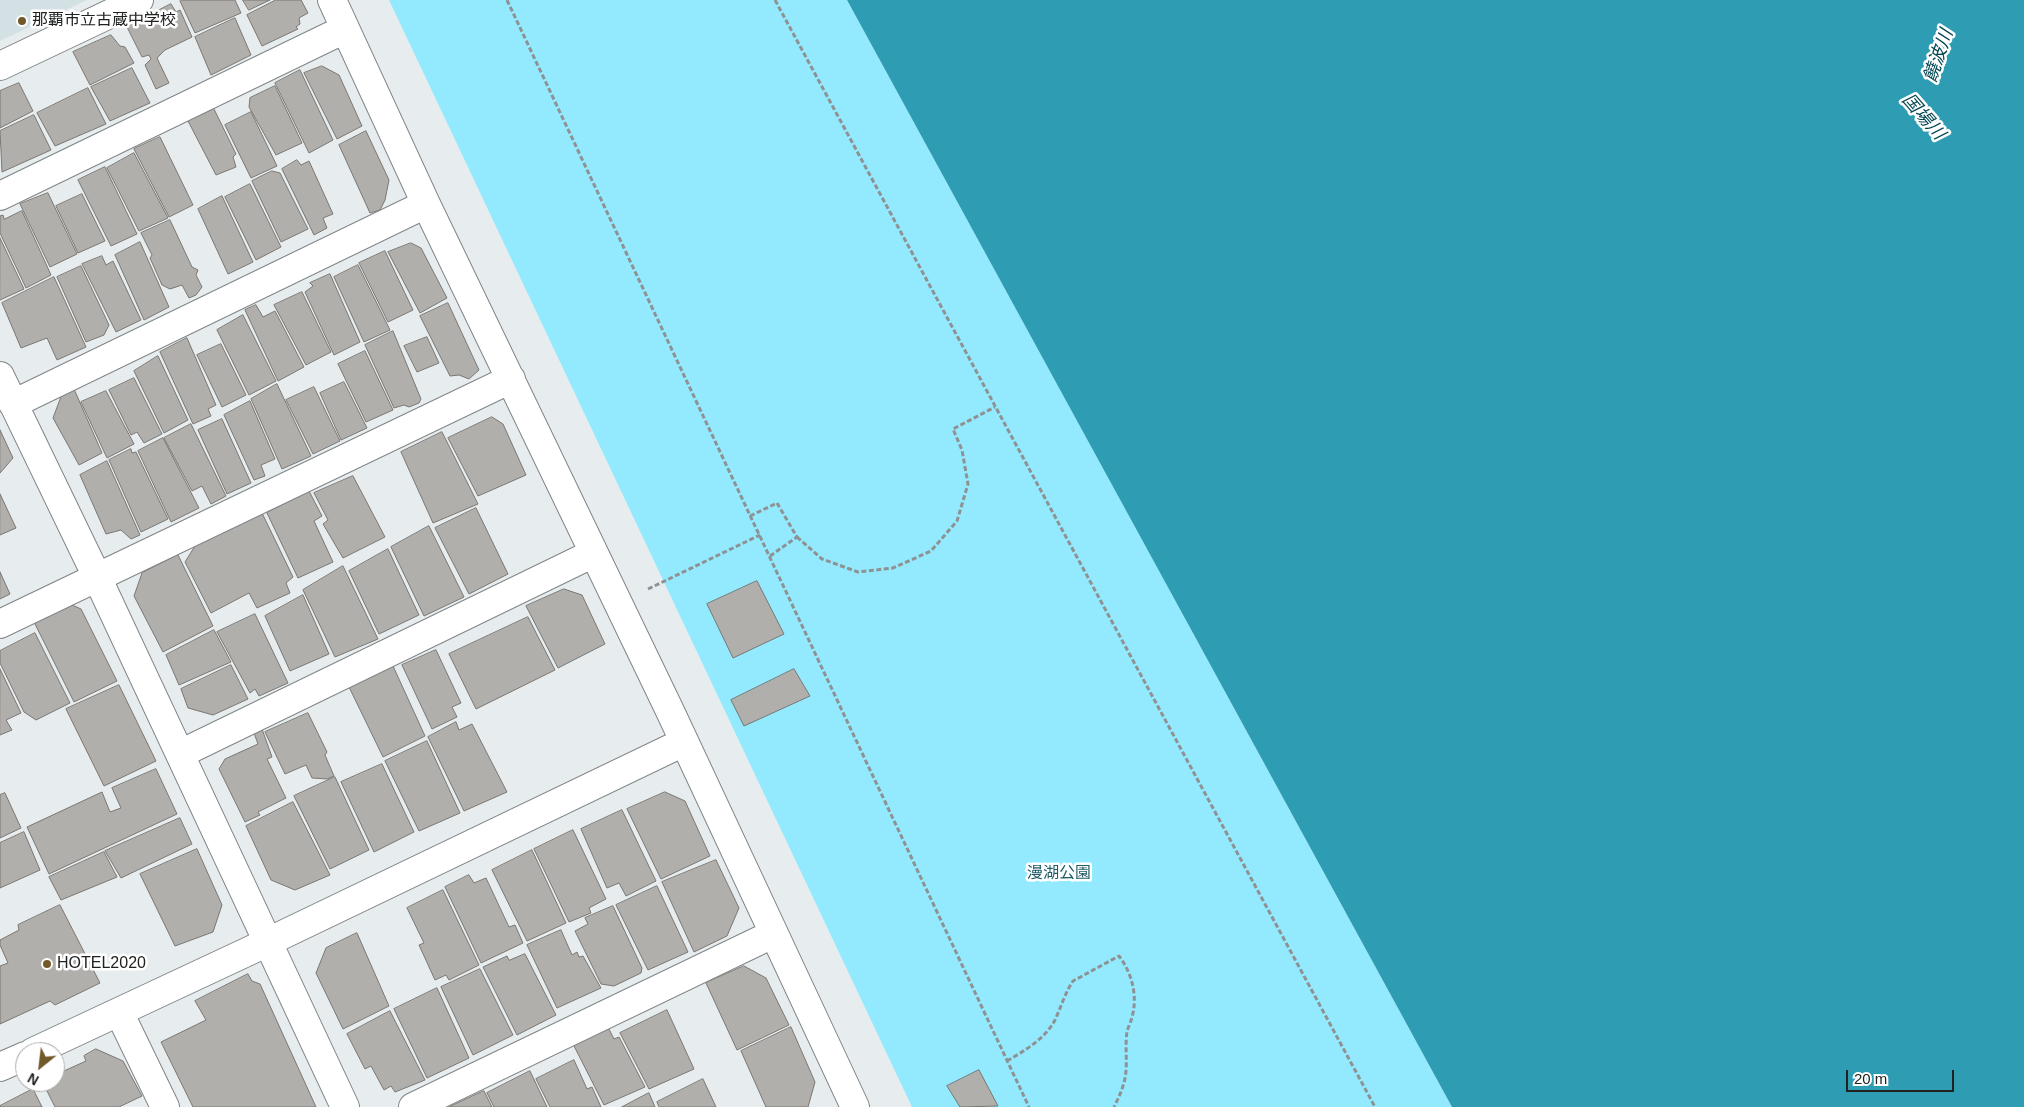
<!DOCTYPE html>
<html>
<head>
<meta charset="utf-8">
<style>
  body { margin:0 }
  #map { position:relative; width:2024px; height:1107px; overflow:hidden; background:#e7edee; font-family:Arial,sans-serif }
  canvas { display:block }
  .north { position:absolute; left:15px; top:1042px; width:50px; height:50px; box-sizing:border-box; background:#fff; border:1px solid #a6a7a7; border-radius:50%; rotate:209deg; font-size:14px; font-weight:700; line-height:20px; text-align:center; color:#202222 }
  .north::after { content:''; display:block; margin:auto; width:18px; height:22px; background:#73582a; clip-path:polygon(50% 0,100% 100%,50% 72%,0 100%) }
  .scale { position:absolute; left:1846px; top:1070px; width:108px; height:22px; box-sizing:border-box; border:2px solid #202222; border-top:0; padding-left:6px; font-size:15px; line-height:18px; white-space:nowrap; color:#202222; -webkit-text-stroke:4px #fff; paint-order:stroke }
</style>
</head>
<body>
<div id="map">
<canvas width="2024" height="1107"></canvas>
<div class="north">N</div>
<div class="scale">20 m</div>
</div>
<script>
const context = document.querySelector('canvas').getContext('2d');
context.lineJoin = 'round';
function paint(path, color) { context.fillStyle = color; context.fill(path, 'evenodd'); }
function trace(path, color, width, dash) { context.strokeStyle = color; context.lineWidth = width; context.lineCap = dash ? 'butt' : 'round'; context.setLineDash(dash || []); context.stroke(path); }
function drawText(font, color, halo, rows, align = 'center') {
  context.font = font + ' Arial,"Noto Sans JP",sans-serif'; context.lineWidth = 5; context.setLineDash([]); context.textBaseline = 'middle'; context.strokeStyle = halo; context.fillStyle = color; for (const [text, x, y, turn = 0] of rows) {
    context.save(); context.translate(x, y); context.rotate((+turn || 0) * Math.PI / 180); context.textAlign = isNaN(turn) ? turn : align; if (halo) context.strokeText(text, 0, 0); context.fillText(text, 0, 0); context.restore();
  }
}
paint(new Path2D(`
  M0 0H87L0 41Z`), '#d3e1e5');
paint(new Path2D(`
  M389 0H847L1452 1107H912Z`), '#93eafe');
paint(new Path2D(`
  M847 0H2024V1107H1452Z`), '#2e9db3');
const building = new Path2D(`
  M181 0H235L241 13 195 33 180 1Z
  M243 0H270L249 10Z
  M276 0H301L308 13 299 18 300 24 296 27 298 29 262 46 247 15Z
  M171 4 176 12 180 10 192 37 165 50 157 58 169 83 156 89 145 65 151 59 149 55 142 57 127 27Z
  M235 18 251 55 211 75 195 37Z
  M111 35 120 46 125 47 134 63 90 85 73 52Z
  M322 66 339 75 362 126 337 139 304 73Z
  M132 68 150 103 110 121 91 87Z
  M300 70 333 140 309 153 275 83Z
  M19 83 33 111 0 128V91Z
  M275 86 302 143 276 155 249 107 250 98Z
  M88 88 106 124 55 146 37 113Z
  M214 109 236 154 233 157 236 167 216 175 188 121Z
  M251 112 277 166 251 178 225 125Z
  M34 115 51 150 2 172 0 131Z
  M366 131 389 180 385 200 380 210 370 213 339 145Z
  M160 137 193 205 169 217 134 149Z
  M134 153 168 218 139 231 107 168Z
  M297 160 301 165 309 161 333 214 323 218 327 228 314 235 282 169Z
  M105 167 137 234 111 246 78 180Z
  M272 171 280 173 308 229 281 242 252 181Z
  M250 184 281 247 256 260 225 197Z
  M48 193 77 254 50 267 20 204Z
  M82 194 105 241 78 253 56 206Z
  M222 196 253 262 228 274 198 209Z
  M22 211 51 275 26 288 0 233V216L3 215 4 219Z
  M170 220 192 267 198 270 196 275 202 287 196 295 189 298 182 285 170 289 162 285 150 258 152 255 141 233Z
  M0 238 24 289 0 300Z
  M140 242 169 307 144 320 115 255Z
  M411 243 421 248 447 298 420 313 388 252Z
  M385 251 413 310 388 322 359 263Z
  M102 256 106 265 113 261 141 320 116 332 82 264Z
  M358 265 390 330 364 342 334 277Z
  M81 266 109 325 104 335 86 342 57 277Z
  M330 274 360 342 334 355 305 292 313 286 310 283Z
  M54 277 86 347 57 360 47 338 21 348 2 303Z
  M302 292 331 352 306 365 274 305Z
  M448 303 479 370 469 379 459 375 450 376 420 316Z
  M256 305 263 317 275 311 304 367 278 381 245 310Z
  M243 315 276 381 249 395 217 330Z
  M393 331 421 399 419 403 409 407 404 405 394 408 365 345Z
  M427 337 439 363 417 372 404 346Z
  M187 338 216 405 208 409 211 416 193 424 160 352Z
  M221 344 246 395 222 407 197 355Z
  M365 351 393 410 366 422 338 364Z
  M158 356 188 420 164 433 134 371Z
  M134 378 162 434 144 443 137 432 131 435 109 390Z
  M344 382 367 428 341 440 320 393Z
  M277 384 311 456 282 469 251 399Z
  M314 387 340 441 313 454 286 400Z
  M74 389 102 453 79 465 53 418 62 394Z
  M106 391 134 444 107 458 81 402Z
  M250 401 275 459 261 465 265 476 254 480 224 415Z
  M492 417 503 424 526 475 478 496 448 438Z
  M222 419 251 483 227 494 198 430Z
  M191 424 226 496 211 504 202 486 192 491 164 438Z
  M0 430 13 458 0 473Z
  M442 432 478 504 433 523 401 452Z
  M163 438 199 508 171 522 138 451Z
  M131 449 132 453 136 452 168 519 141 532 109 460Z
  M107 461 140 535 131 539 121 530 106 534 80 475Z
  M353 476 385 537 343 558 323 524 328 520 314 493Z
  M309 491 322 516 314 521 333 562 298 578 267 513Z
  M0 494 16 528 0 535Z
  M476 508 508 574 469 594 435 528Z
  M262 513 293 577 286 583 290 593 257 608 249 593 211 613 185 562 195 546Z
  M429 526 464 597 424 616 391 547Z
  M388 549 419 615 379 634 349 571Z
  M178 555 213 626 163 652 134 596 142 573Z
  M343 566 378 639 335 657 303 590Z
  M0 572 10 594 0 599Z
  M757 581 784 634 733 658 707 604Z
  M564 589 582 595 605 644 558 668 526 606Z
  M303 595 329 654 290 671 265 616Z
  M72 605 81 609 117 681 74 702 35 624 40 616Z
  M255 614 288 683 259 696 255 689 250 693 217 632Z
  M528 617 555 670 476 709 449 654Z
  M214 630 231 662 179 685 166 655Z
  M35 633 70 703 36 720 24 712 0 663V651Z
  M436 650 461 703 452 707 457 717 432 729 402 665Z
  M231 665 248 699 213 715 188 708 181 689Z
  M393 666 425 736 383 757 349 687Z
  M0 669 21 713 6 720 12 730 0 735Z
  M794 669 810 696 744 726 731 700Z
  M119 685 156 761 104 786 66 709Z
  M308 713 327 752 325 755 334 776 327 779 312 778 306 765 285 774 265 732Z
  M456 722 459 730 472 724 507 792 464 811 428 737Z
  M262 729 272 757 267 759 286 798 258 812 260 815 245 822 219 769 225 759 258 744 254 733Z
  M427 741 460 813 419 831 385 761Z
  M382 764 414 832 374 852 341 782Z
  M156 769 177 814 49 874 27 827 102 792 110 812 121 808 112 788Z
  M335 777 369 850 330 869 294 796Z
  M665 792 685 801 710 856 661 879 627 809Z
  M5 793 21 828 0 838V795Z
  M293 802 330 875 295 890 271 880 246 826Z
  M622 810 656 881 626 896 619 883 607 888 581 829Z
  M180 818 192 844 121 878 105 851Z
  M573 830 606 899 589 908 591 913 569 922 534 849Z
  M24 832 40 870 0 888V843Z
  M197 849 222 905 213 932 175 946 140 874Z
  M532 850 566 923 527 941 492 870Z
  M104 852 117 877 61 900 49 877Z
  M716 860 739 908 727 936 694 952 662 882Z
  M469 875 474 883 486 878 509 927 515 925 523 943 481 963 445 887Z
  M657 886 688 952 648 970 616 905Z
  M443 890 479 965 449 980 446 975 435 980 419 945 424 943 407 908Z
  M60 905 100 983 55 1005 50 1001 0 1024V966L8 963 0 945V940L19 930 18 925Z
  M613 906 642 968 641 973 614 986 601 984 575 931 588 924 585 918Z
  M561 930 572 955 577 952 579 957 583 956 601 988 557 1008 527 945Z
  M357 933 389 1006 343 1029 316 973 326 948Z
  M525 954 556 1015 517 1035 483 967 507 956 509 960Z
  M744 966 766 978 789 1025 737 1050 706 983Z
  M480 969 513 1035 473 1055 441 987Z
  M248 974 252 981 260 984 316 1107H193L161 1042 206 1020 195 1001Z
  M437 988 469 1058 427 1078 394 1009Z
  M667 1010 694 1069 649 1089 620 1033Z
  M390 1011 425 1080 395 1092 391 1086 384 1090 371 1066 365 1069 347 1034Z
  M608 1027 614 1039 619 1037 645 1087 604 1105 573 1044Z
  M791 1027 815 1082 808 1107H766L741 1051Z
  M96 1049 123 1061 142 1096 119 1107H55L43 1083 40 1084 39 1082H55V1075L86 1061 84 1056Z
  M574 1060 587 1089 592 1087 601 1107H550L536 1079Z
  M979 1070 998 1106 960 1107 947 1086Z
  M530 1071 547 1107H494L487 1093Z
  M703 1079 716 1107H659L657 1102Z
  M33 1089 42 1107H0V1106Z
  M484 1091 492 1107H449Z
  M649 1093 655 1107H622Z`);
paint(building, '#b1afab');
trace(building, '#7a7773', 1);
const minor = new Path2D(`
  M332 0 426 204 670 711 855 1107
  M0 66 139 0
  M0 196 345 29
  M0 376 97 577 345 1107
  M13 404 426 204
  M0 624 511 379
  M180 754 594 553
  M119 1012 165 1107
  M33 1052 249 951 684 742
  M0 1067 25 1056
  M413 1107 773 934`);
trace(minor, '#808587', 30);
trace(new Path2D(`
  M507 0 1029 1107
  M775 0 1375 1107
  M750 516 777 503 797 537 770 556
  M797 537 822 559 858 572 893 568 931 551 957 521 968 484 962 450 953 429 995 407
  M648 589 760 535
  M1007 1061C1024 1051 1045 1039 1055 1020 1061 1007 1065 993 1073 981L1119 956C1132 973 1138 996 1132 1017 1131 1022 1128 1027 1127 1032 1125 1044 1127 1058 1126 1071 1125 1084 1120 1095 1114 1107`), '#8e9293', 3, [5, 2.5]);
trace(minor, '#fff', 28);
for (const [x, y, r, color] of [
  [22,21,5,"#73582a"],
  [47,964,5,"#73582a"]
]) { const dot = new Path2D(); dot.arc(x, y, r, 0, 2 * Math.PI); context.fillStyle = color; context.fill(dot); trace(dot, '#fff', 2); }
drawText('16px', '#202222', '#fff', [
  ["那覇市立古蔵中学校",32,21],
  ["HOTEL2020",57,964]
], 'left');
drawText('16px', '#215b67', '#fff', [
  ["漫湖公園",1059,874]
]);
drawText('italic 18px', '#024652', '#fff', [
  ["饒波川",1939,56,-71],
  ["国場川",1923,117,49]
]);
</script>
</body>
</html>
